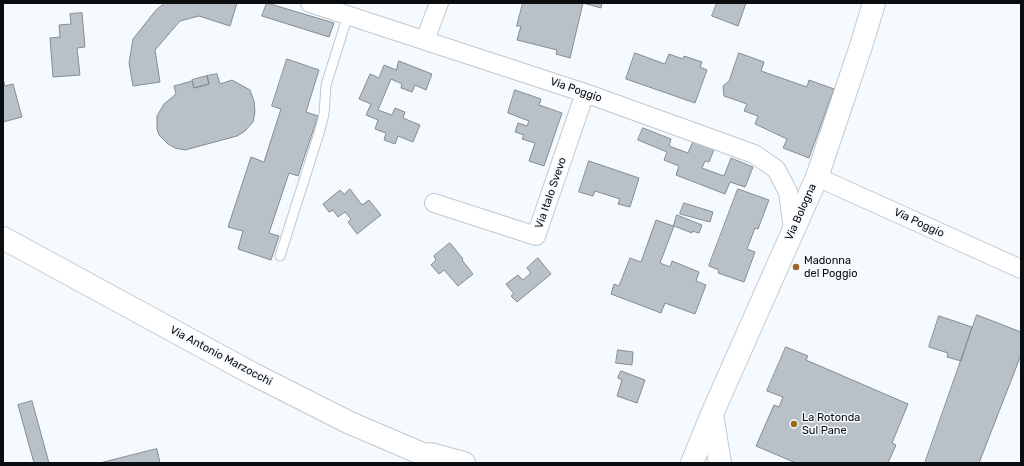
<!DOCTYPE html>
<html>
<head>
<meta charset="utf-8">
<style>
  body { margin:0 }
  #map { position:relative; width:1024px; height:466px; overflow:hidden; background:#f5faff; font-family:Rubik,sans-serif }
  canvas { display:block }
  .frame { position:absolute; inset:0; border:4px solid #0b0e11; pointer-events:none }
</style>
</head>
<body>
<div id="map">
<canvas width="1024" height="466"></canvas>
<div class="frame"></div>
</div>
<script>
const context = document.querySelector('canvas').getContext('2d');
context.lineJoin = 'round';
function paint(path, color) { context.fillStyle = color; context.fill(path, 'evenodd'); }
function trace(path, color, width, dash) { context.strokeStyle = color; context.lineWidth = width; context.lineCap = dash ? 'butt' : 'round'; context.setLineDash(dash || []); context.stroke(path); }
function drawText(font, color, halo, rows, align = 'center') {
  context.font = font + ' Rubik,sans-serif'; context.lineWidth = 3; context.setLineDash([]); context.textBaseline = 'middle'; context.strokeStyle = halo; context.fillStyle = color; for (const [text, x, y, turn = 0] of rows) {
    context.save(); context.translate(x, y); context.rotate((+turn || 0) * Math.PI / 180); context.textAlign = isNaN(turn) ? turn : align; if (halo) context.strokeText(text, 0, 0); context.fillText(text, 0, 0); context.restore();
  }
}
const building = new Path2D(`
  M165 3H237L230 26 199 16 180 21 155 50 160 82 133 86 129 63 133 39 156 10Z
  M267 3 334 23 329 37 262 16Z
  M523 3H602L601 8 583 3 570 58 556 54 557 50 517 40 521 26H517Z
  M717 3H746L738 26 712 16Z
  M82 13 85 47 77 48 80 75 53 77 50 38 60 37 59 25 71 24 70 14Z
  M635 53 665 64 669 54 683 59 684 56 702 62 700 67 707 70 695 103 626 79Z
  M739 53 764 62 761 71 807 87 809 80 834 89 809 158 783 148 787 139 755 124 758 116 744 111 747 104 724 96 723 86 729 81Z
  M287 59 319 70 306 112 318 116 298 176 289 173 269 233 279 236 271 260 238 249 243 231 228 227 251 157 264 162 281 109 272 106Z
  M399 61 432 74 426 90 415 85 412 92 401 88 402 84 391 79 378 110 392 115 395 108 405 112 403 118 420 125 413 142 398 136 395 144 384 140 386 133 375 129 378 120 366 115 371 104 359 99 370 74 379 78 384 65 396 70Z
  M217 74 220 84 232 80 250 90 254 101 255 112 253 122 245 131 237 136 185 150 175 148 168 144 159 135 157 129V116L164 104 176 94 174 86 192 81 194 88 209 84 207 76Z
  M207 76 209 84 194 88 192 80Z
  M3 79 5 86 13 84 22 117 3 122Z
  M515 90 541 99 539 105 562 113 544 166 529 161 535 143 522 139 524 135 515 132 518 123 527 126 529 121 508 113Z
  M643 128 671 139 669 146 688 153 694 139 715 147 709 162 705 161 702 168 724 176 731 158 753 167 745 187 730 182 725 194 676 175 679 166 664 160 667 152 638 140Z
  M589 161 639 178 630 207 618 204 620 199 595 191 593 196 579 192Z
  M350 189 362 205 369 200 381 215 357 234 348 222 351 219 345 212 338 217 333 210 329 212 323 204 340 190 344 194Z
  M738 189 769 200 758 229 755 228 747 249 755 252 744 282 718 273 719 270 709 266Z
  M684 203 713 212 710 222 680 214Z
  M677 215 702 225 699 233 692 231V233L674 226 660 263 670 267 672 261 699 272 696 281 706 285 695 314 665 303 661 313 611 294 614 284 619 286 630 258 641 262 656 220 673 226Z
  M450 243 463 259 462 260 473 274 458 286 444 270 439 274 431 265 436 260 434 256Z
  M538 258 551 274 517 302 511 296 514 294 506 284 518 275 523 280 531 273 527 268Z
  M977 315 1021 332V355L979 463H925Z
  M939 316 972 327 961 361 947 357 948 353 929 347Z
  M786 347 808 356 806 360 908 404 892 443 896 445 888 463H796L756 446 774 405 779 407 783 397 767 391Z
  M618 350 633 352 632 365 616 363Z
  M621 371 645 380 637 403 617 396 622 380 618 378Z
  M32 401 49 463H34L18 405Z
  M157 449 160 463H100Z`);
paint(building, '#b9c1c8');
trace(building, '#848c92', 1);
const service = new Path2D(`
  M280 256 320 130 324 114 326 85 348 15`);
const minor = new Path2D(`
  M310 3 585 93 754 154 776 169 788 192 793 230
  M425 40 439 3
  M817 177 1021 269
  M434 203 536 236 585 93`);
const primary = new Path2D(`
  M3 238 253 374 350 423 444 463
  M712 414 720 463
  M431 454 464 463
  M692 463 712 414 817 177 862 43 874 3`);
trace(service, '#c0c9d0', 11);
trace(minor, '#c0c9d0', 20);
trace(primary, '#c0c9d0', 24);
trace(service, '#fff', 9);
trace(minor, '#fff', 18);
trace(primary, '#fff', 22);
for (const [x, y, r, color] of [
  [796,267,4,"#a16428"],
  [794,424,4,"#a16428"]
]) { const dot = new Path2D(); dot.arc(x, y, r, 0, 2 * Math.PI); context.fillStyle = color; context.fill(dot); trace(dot, '#f5faff', 1.5); }
drawText('11px', '#0b0e11', '#f5faff', [
  ["Via Poggio",576,90,19],
  ["Via Italo Svevo",551,193,-71],
  ["Via Bologna",801,212,-66],
  ["Via Poggio",919,223,25],
  ["Via Antonio Marzocchi",221,356,28]
]);
drawText('11px', '#0b0e11', '#f5faff', [
  ["Madonna",804,261],
  ["del Poggio",804,274],
  ["La Rotonda",802,418],
  ["Sul Pane",802,431]
], 'left');
</script>
</body>
</html>
